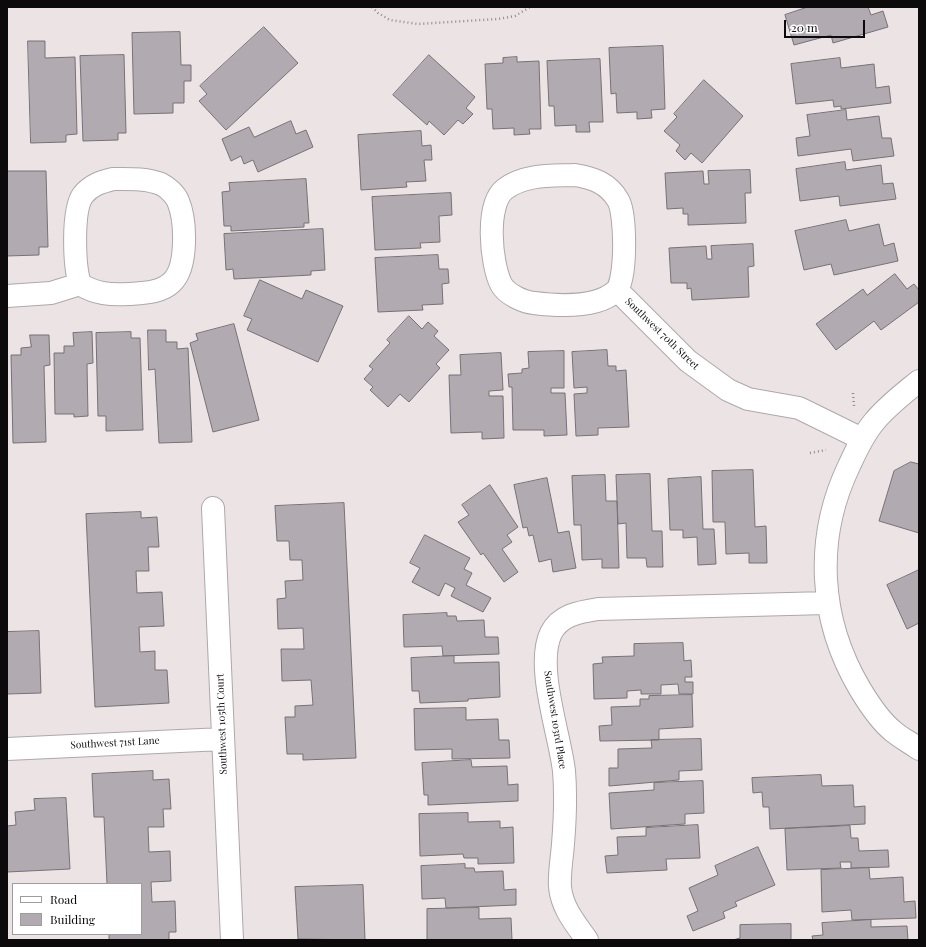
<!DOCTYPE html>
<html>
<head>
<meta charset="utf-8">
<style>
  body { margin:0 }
  #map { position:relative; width:926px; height:947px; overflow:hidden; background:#ece3e5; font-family:"Playfair Display",serif }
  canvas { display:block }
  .frame { position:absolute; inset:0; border:8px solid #0d0a0b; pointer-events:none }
  .legend { position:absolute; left:12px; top:883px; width:130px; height:52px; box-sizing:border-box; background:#fff; border:1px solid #9e9d9d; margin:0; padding:5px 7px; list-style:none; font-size:12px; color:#0d0a0b }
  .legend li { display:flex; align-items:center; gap:8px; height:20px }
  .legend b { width:20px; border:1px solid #9e9d9d }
  .scale { position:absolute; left:784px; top:20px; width:81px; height:18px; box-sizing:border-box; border:2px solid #0d0a0b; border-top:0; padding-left:5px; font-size:12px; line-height:14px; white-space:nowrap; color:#0d0a0b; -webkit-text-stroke:3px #fff; paint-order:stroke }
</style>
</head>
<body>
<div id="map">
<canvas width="926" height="947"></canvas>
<div class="frame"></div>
<ul class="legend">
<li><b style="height:5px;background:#fff"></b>Road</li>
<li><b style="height:11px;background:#b1abb1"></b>Building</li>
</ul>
<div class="scale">20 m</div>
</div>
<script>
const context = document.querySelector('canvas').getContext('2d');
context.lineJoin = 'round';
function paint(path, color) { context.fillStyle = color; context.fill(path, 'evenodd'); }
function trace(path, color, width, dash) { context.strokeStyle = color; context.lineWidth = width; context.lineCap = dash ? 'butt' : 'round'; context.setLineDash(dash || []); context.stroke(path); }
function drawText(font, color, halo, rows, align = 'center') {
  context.font = font + ' "Playfair Display",serif'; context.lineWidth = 3; context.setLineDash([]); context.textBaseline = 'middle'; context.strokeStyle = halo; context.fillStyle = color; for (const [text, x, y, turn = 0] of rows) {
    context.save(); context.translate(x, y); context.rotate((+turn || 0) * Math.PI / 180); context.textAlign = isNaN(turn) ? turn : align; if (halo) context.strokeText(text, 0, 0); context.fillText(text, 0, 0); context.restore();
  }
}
const building = new Path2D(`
  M808 7H868L871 15 883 11 888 27 833 43 831 35 794 45 785 15Z
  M264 27 298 63 226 130 199 101 207 94 200 86Z
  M180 32 181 65H191V81H184V103H173V113L134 114 132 33Z
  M28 41H45V58L75 57 77 134 66 135V142L31 143Z
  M663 46 665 109 651 110 652 118 637 119V112L617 113 616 93 611 94 609 48Z
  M124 55 126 133H118V140L83 141 80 56Z
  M429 55 475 97 466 108 473 114 463 124 458 120 444 135 429 121 427 125 393 95Z
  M517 57V62L539 61 541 129H529L530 134 514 135V128L493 129 492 109H487L485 64 503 63V58Z
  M840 58 841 68 874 64 876 88 889 86 891 103 841 109V106L834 107 833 100 796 104 791 64Z
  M600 59 603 122H589L590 132H576V125L555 126 554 106H549L547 61Z
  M704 80 743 116 702 163 691 153 685 160 676 151 680 145 664 131 677 117 674 114Z
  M846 110 847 120 879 116 882 138H891L894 156 853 161 851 149 798 156 796 138 810 136 807 115Z
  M291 121 296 134 306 130 313 147 258 172 253 160 244 164 241 156 231 161 222 139 249 127 254 137Z
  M421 131 422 146 431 145 432 160H424L426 181 406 182 407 187 361 190 358 135Z
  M845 162 846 170 881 165 883 184 893 183 896 199 840 206 839 196 800 201 796 169Z
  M750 170 751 193H745L746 223 688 225V214H683V208L667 209 665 173 703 171 704 184H709L708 171Z
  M7 171H46L48 247H39V255L7 256Z
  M306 179 309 223H304V227L231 231V226H224L222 192 230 191 229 183Z
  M451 193 452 215 439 216 440 242 420 243 421 248 375 250 372 197Z
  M846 220 849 231 879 224 884 246 894 243 898 261 834 275 831 264 804 270 795 231Z
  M323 229 325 270 311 271V275L234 279 233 269 226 270 224 234Z
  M753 244 754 266 748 267 749 297 692 300 691 288 687 289V283H671L669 248 706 246 707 259H712L711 246Z
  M438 255 439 269H448L449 283 442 284 443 304 422 305 423 310 378 312 375 258Z
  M895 274 907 289 914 284 919 290V302L881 330 874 321 836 350 816 324 863 289 867 295Z
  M260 280 302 299 306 290 343 306 318 362 247 330 252 319 244 316Z
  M409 316 422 329 428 322 438 331 434 336 449 350 436 364 440 368 409 402 400 394 388 407 370 390 373 387 364 379 373 369 369 366 390 343 387 340Z
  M234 324 259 420 213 432 190 343 198 340 196 334Z
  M148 330H166V342H177V349L188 348 192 442 159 443 155 369 149 370Z
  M92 332 93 363 87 364 88 416 74 417V414H55L54 353H64V346H74L73 333Z
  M131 332V338H140L143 430 106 431V416H98L96 333Z
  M30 335H49L50 365 44 366 46 442 13 443 11 355H21V348L31 347Z
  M607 350 608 366H616V371L626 370 629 427 598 428V435L576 436 574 394 587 393V387L574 388 572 352Z
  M564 351V388H551V393H565L567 435 544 436V430H513L512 387H509L508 374 522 373V369L529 368 528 352Z
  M501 353 503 390 489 391V396H503L504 438 482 439V432L451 433 449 375H461L460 355Z
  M911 462 919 464V533L879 521 894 471Z
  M753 470 755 527 766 526 767 563H749V553L726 554 725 522H713L712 471Z
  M650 474 652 531H662L663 567H647L646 558H627L626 523 618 524 616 475Z
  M605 475 606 501H617L619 568H602V559L582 560 581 525H574L572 476Z
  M701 477 703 529H714L716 564 698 565 697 537 683 538V530H670L668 479Z
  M547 478 558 533 569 531 576 568 553 572 551 559 539 562 533 535 529 536 527 527 523 528 514 485Z
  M490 485 518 527 507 535 512 542 502 549 518 572 504 582 483 553 481 555 458 522 469 515 462 505Z
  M344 503 356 758 303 760V754H287L285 717H295V706L313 705 311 680 282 681 281 649H304L303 628 278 629 277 599 286 598 285 581 303 580 302 560H290L289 541H277L275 506Z
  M141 512V518L157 517 159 547H148L149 571H136L137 593 162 592 164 626 139 627 140 652 155 651V670H167L169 703 95 707 86 514Z
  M425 535 470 558 464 569 472 573 466 585 491 598 483 612 451 596 455 588 445 583 439 596 412 582 420 568 410 563Z
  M919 570V623L907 629 887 585Z
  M447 613V616H456L457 621 484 620 485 637H498L499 654 443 656 442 646 404 647 403 615Z
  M39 631 41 693 7 694V632Z
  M683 643 684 661 691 660 692 677H685V682H693V694H679L678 684 661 685V694H641V690L627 691V698L594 699 593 664 603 663 602 657 634 656V644Z
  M454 656V663L499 662 500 697 468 699V701L420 703 419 691H412L411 658Z
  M692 695 693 727 659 729V740L600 741 599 726 612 725 611 707 640 706V699H649V696Z
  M466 708V720L498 719 499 740H509L510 758 452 759V749L415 750 414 709Z
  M701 739 702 770 679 771V780L609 786V768H618V749L652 748 651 740Z
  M471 760 472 767 507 766 508 785 518 784V801L428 805V795H424L422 763Z
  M153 771V780L169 779 171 809H163L164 827H148L149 852 170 851 171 881 151 882 152 902 175 901 176 932H169V940H109V934H141V884H107L104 817H94L92 774Z
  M821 775 822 786 853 785 854 807 865 806V824L770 829 769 807H763L762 792 753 793 752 778Z
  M703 781 704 813 685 814V824L611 829 609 793 654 790V783Z
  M66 798 70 869 7 872V826L16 825 15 812 35 810 34 799Z
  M468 813V822L500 821V828L513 827 514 863 478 864V858H464L463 854 420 856 419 814Z
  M698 825 700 858 666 859 667 870 607 873 605 856 618 855 617 837 646 836V828Z
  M850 826 851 838H858L859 851 888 850 889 867 851 868V862H840L841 868 787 870 785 829Z
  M758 847 775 885 735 902 737 906 723 912 725 918 693 931 687 916 698 911 689 888 718 875 715 866Z
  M465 864V868H474L475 872 503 871 504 890 516 889V905L446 908 445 898 422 899 421 866Z
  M869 868 870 879 903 877 904 902 915 901 916 918 852 920 851 910 822 912 821 870Z
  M363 885 365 940 298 939 295 887Z
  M479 908V919L511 918 512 940H427V909Z
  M871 920V927L907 926 908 940H813L812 936 823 935 822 923Z
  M791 924V940H733L740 938V925Z`);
paint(building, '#b1abb1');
trace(building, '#767175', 1);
const minor = new Path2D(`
  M575 175C593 178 608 183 618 200 626 213 627 280 616 291 597 308 558 306 534 303 523 302 506 294 501 284 491 264 485 204 505 189 525 174 551 176 575 175Z
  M113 179C128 179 146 178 161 184 167 187 175 194 178 201 186 220 188 267 172 282 161 293 143 293 129 294 111 295 95 294 80 284 74 266 72 210 83 195 91 185 101 182 113 179Z
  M617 290 688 361 728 390 748 399 799 408 862 439
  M7 296 51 293 80 284
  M919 381C903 394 887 406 874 422 863 435 856 451 849 466 814 539 819 620 860 689 869 704 881 722 894 732 901 738 911 743 919 749
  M213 508 232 940
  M7 749 223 739
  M587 940C575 923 562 908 560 887 559 873 562 858 563 844 565 820 566 795 564 771 560 735 535 666 551 633 560 615 579 612 598 609L827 603`);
trace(minor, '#afa7a9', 24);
trace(new Path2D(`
  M372 7 378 13 390 20 418 24 498 19 515 16 530 7
  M853 393 854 406
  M810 453 826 450`), '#928b8d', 2.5, [1, 3]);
trace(minor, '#fff', 22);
drawText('10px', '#0d0a0b', '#fff', [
  ["Southwest 70th Street",662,334,44],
  ["Southwest 103rd Place",555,720,81],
  ["Southwest 105th Court",222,724,-92],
  ["Southwest 71st Lane",115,743,-3]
]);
</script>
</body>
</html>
